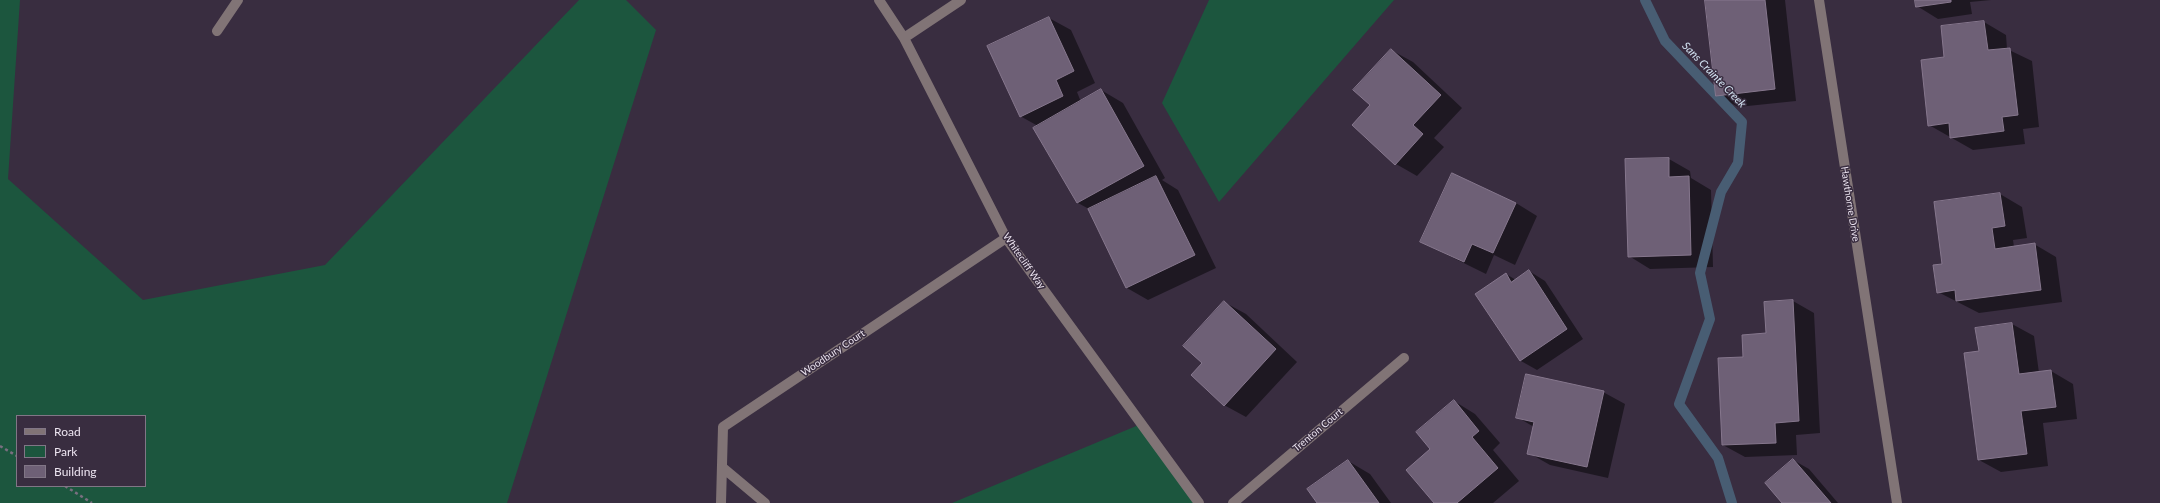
<!DOCTYPE html>
<html>
<head>
<meta charset="utf-8">
<style>
  body { margin:0 }
  #map { position:relative; width:2160px; height:503px; overflow:hidden; background:#392d40; font-family:Lato,sans-serif }
  canvas { display:block }
  .legend { position:absolute; left:16px; top:415px; width:130px; height:72px; box-sizing:border-box; background:#392d40; border:1px solid #817686; margin:0; padding:5px 7px; list-style:none; font-size:12px; color:#ece4f0 }
  .legend li { display:flex; align-items:center; gap:8px; height:20px }
  .legend b { width:20px; border:1px solid #817686 }
</style>
</head>
<body>
<div id="map">
<canvas width="2160" height="503"></canvas>
<ul class="legend">
<li><b style="height:5px;background:#817476"></b>Road</li>
<li><b style="height:11px;background:#1c563e"></b>Park</li>
<li><b style="height:11px;background:#6e6076"></b>Building</li>
</ul>
</div>
<script>
const context = document.querySelector('canvas').getContext('2d');
context.lineJoin = 'round';
function paint(path, color) { context.fillStyle = color; context.fill(path, 'evenodd'); }
function trace(path, color, width, dash) { context.strokeStyle = color; context.lineWidth = width; context.lineCap = dash ? 'butt' : 'round'; context.setLineDash(dash || []); context.stroke(path); }
function drawText(font, color, halo, rows, align = 'center') {
  context.font = font + ' Lato,sans-serif'; context.lineWidth = 3; context.setLineDash([]); context.textBaseline = 'middle'; context.strokeStyle = halo; context.fillStyle = color; for (const [text, x, y, turn = 0] of rows) {
    context.save(); context.translate(x, y); context.rotate((+turn || 0) * Math.PI / 180); context.textAlign = isNaN(turn) ? turn : align; if (halo) context.strokeText(text, 0, 0); context.fillText(text, 0, 0); context.restore();
  }
}
paint(new Path2D(`
  M0 0H20L8 179 143 300 325 265 579 0H626L656 30 507 503H0ZM17 416H145V486H17Z
  M1209 0H1394L1219 202 1162 103Z
  M1141 424 1198 503H952Z`), '#1c563e');
paint(new Path2D(`
  M1706 0H1785L1796 101 1738 107 1717 95Z
  M1916 0H1991L1970 2 1972 14 1938 19 1917 6Z
  M1049 18 1071 30 1095 83 1077 92 1081 102 1101 90 1123 103 1165 178 1162 180 1178 190 1216 268 1148 300 1127 288 1089 209 1078 203 1058 168 1055 166 1034 128 1038 126 1020 116Z
  M1984 22 2006 35 2007 49 2032 61 2039 127 2023 129 2025 144 1973 150 1929 125 1946 57 1942 27Z
  M1391 50 1413 62 1462 108 1434 138 1444 147 1417 176 1396 164 1372 105Z
  M1669 159 1690 171 1691 178 1711 190 1713 267 1650 269 1629 256Z
  M2000 194 2022 207 2027 238 2013 240 2014 247 2034 244 2056 257 2062 302 1979 313 1938 292 1943 264 1935 203Z
  M1516 203 1537 216 1515 265 1494 255 1486 274 1421 242Z
  M1529 271 1545 281 1583 339 1537 370 1521 361 1506 274 1516 280Z
  M1793 301 1814 313 1820 433 1796 435 1797 455 1745 457 1723 445 1744 358 1767 334Z
  M1224 302 1246 314 1297 362 1246 417 1224 405 1203 363Z
  M2012 324 2034 336 2039 373 2051 371 2073 384 2077 419 2043 423 2048 466 2001 472 1979 460 1980 352Z
  M1603 392 1625 404 1608 478 1550 465 1529 453 1534 427 1517 417Z
  M1454 401 1475 414 1500 443 1493 450 1519 481 1493 503H1435L1431 449Z
  M1793 460 1809 469 1838 503H1783Z
  M1348 461 1370 474 1391 503H1318Z`), '#0007');
trace(new Path2D(`
  M1645 0 1665 41 1742 122 1738 163 1721 192 1700 273 1710 319 1679 404 1718 458 1732 503`), '#485d73', 10);
const building = new Path2D(`
  M1705 0H1765L1775 89 1716 96Z
  M1915 0H1951V2L1916 7Z
  M1049 17 1074 71 1056 80 1063 96 1020 117 987 46Z
  M1984 21 1988 50 2010 48 2018 115 2002 117 2004 131 1950 138 1949 123 1928 126 1921 60 1944 57 1941 26Z
  M1391 49 1441 95 1413 125 1423 134 1395 165 1352 125 1370 105 1353 90Z
  M1101 89 1144 166 1077 203 1033 128Z
  M1669 158V177L1689 176 1691 255 1628 257 1625 159Z
  M1452 173 1516 203 1493 253 1472 244 1464 262 1420 242Z
  M1156 176 1195 255 1126 288 1088 209Z
  M2000 193 2005 226 1992 228 1995 249 2035 243 2041 290 1956 301 1955 290 1937 293 1933 265 1942 264 1934 202Z
  M1529 270 1567 329 1520 361 1475 294 1506 273 1511 282Z
  M1793 300 1799 421 1775 423 1776 443 1722 445 1718 358 1743 357 1742 335 1766 333 1764 302Z
  M1224 301 1276 349 1224 406 1191 375 1202 363 1183 346Z
  M2012 323 2019 374 2051 370 2056 407 2021 411 2027 454 1978 460 1964 353 1979 351 1975 328Z
  M1526 374 1604 391 1587 467 1527 454 1534 422 1516 418Z
  M1454 400 1479 431 1472 437 1498 468 1457 503H1434L1406 470 1430 449 1416 432Z
  M1793 459 1831 503H1782L1765 483Z
  M1348 460 1379 503H1317L1307 489Z`);
paint(building, '#6e6076');
trace(building, '#86778d', 1);
trace(new Path2D(`
  M0 446 17 456
  M65 486 92 503`), '#7a6f80', 2.5, [3, 3]);
trace(new Path2D(`
  M879 0 904 38 1006 238 1199 503
  M1819 0 1897 503
  M217 31 238 0
  M904 38 961 0
  M722 467 765 503
  M721 503 723 427 1006 238
  M1233 503 1404 358`), '#817476', 10);
drawText('10px', '#ece4f0', '#392d40', [
  ["Hawthorne Drive",1850,204,81],
  ["Whitecliff Way",1024,261,55],
  ["Woodbury Court",833,353,-34],
  ["Trenton Court",1318,430,-40]
]);
drawText('italic 11px', '#d2e2f1', '#392d40', [
  ["Sans Crainte Creek",1714,75,46]
]);
</script>
</body>
</html>
